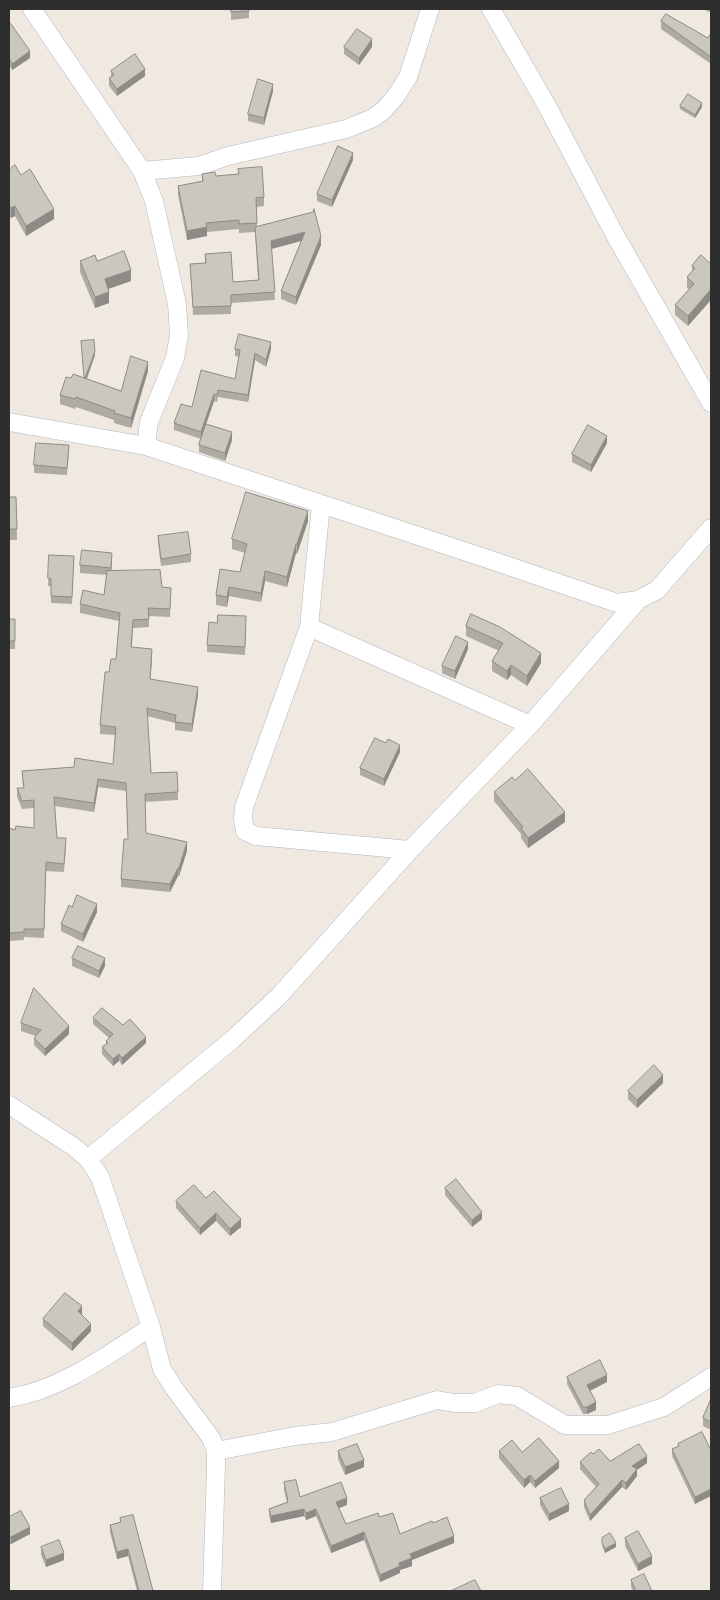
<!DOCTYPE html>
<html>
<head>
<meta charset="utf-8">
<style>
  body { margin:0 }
  #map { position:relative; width:720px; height:1600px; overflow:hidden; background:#efe9e1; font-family:"Nunito Sans",sans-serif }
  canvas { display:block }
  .frame { position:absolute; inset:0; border:10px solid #2e2e2e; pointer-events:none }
</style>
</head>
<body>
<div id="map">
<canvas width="720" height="1600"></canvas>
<div class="frame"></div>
</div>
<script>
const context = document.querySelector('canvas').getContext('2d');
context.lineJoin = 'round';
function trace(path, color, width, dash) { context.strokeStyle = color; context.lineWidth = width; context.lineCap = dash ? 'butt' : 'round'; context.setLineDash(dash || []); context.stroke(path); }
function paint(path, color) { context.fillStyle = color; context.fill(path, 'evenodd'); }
const street = new Path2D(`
  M32 9 142 171 154 201 177 304 179 335 175 358 149 422 146 446 491 560 617 603 638 600 657 590 711 528
  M491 9 546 104 615 235 711 403
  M142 171 199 166 228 156 346 129 373 118 384 110 396 96 408 77 430 9
  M9 422 146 446
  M321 504 309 627 244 807 243 819 245 831 256 836 410 850
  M309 627 530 725
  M9 1105 74 1147 88 1159 100 1177 151 1327 162 1369 174 1388 211 1438 216 1451V1467L212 1591
  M88 1159 233 1039 279 996 410 850 530 725 638 600
  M9 1398C61 1390 107 1355 151 1327
  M216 1451 295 1436 332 1432 437 1400 454 1403H475L498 1394 517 1396 565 1425H608L664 1407 711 1377`);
trace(street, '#b4b7c1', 19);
trace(street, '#fff', 18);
paint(new Path2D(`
  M231 9H249V18L231 20Z
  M703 9H711V13Z
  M661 21 708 38 711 33V64L661 29Z
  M9 25 30 58 12 70 9 65Z
  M344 47H372L359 65 344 54Z
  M111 71 145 76 117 96 109 86V78L111 77Z
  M273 91 264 125 248 121V114Z
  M680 106 702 107 695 118 680 109Z
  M353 160 332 207 317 201V194Z
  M238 169 264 197V206L257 207V227L321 245 296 305 281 299V291L301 241 271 249 275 300 231 303V314L193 315 190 264 205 263V254L233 282 258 280 255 232 239 233V229L207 232V236L187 240 178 195V186L202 181V174L216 176 238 174Z
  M9 170 21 175 54 219 26 236 15 216 11 218 9 215Z
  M701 255 688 326 675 315V305L689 289 687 288V277L692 271V266Z
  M80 261H97L131 281 108 289 109 303 95 308 80 272Z
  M235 349H271L266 367 255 360 248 402 218 397 217 402 214 401 206 424 232 440 225 461 199 452V445L201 439 174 430V423L192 407 235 379 239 357 235 356Z
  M95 355 87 379 121 391 148 371 131 428 114 423V420L76 407 75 409 60 404V395L71 378H84Z
  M607 443 591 472 572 462V454Z
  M69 453 67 475 34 473V465Z
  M9 497H16L17 540H9Z
  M308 521 297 554 296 553 287 587 265 581 261 602 229 596 227 607 216 605V595L240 572 245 553 232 549V539Z
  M158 536 191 554V562L161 566 158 543Z
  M49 555 74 556 72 604 51 603V586H48Z
  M112 560V571L162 587 171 588 170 617 149 616V627L133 628 132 647 152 657 150 679 198 695 192 732 175 730V723L147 716 151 773 177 772 178 800 145 802 146 833 187 851 179 876H178L170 892 121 887V879L128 839 126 791 98 787 94 812 55 806 57 838 66 846 64 872 46 871 44 938 24 937V940L9 941V957V828L15 830 34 828V808L22 809 17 797V788H23L22 771 113 764 115 735 100 734V725L109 672 116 659 119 621 80 613V604L104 595 107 575 80 573V565Z
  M471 614 541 663 527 686 511 675 507 680 492 671V661L499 651 466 636V626Z
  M9 619H15V649H9Z
  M246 624 245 655 207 652V645Z
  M468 649 455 679 442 673V666Z
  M400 752 384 786 360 775V768Z
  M515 780 565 822 528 848 521 838V834L494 801V792Z
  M72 907 97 912 83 942 61 931V924Z
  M72 958 105 966 99 978 72 966Z
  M93 1018 146 1043 122 1065 119 1061 113 1066 102 1054V1047L106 1044V1041L109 1038 93 1024Z
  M21 1023 69 1034 45 1056 34 1045V1038L36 1036 21 1031Z
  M663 1083 637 1108 628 1099V1091Z
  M445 1188 482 1219 472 1227 445 1195Z
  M206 1198 241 1227 230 1236 216 1221 200 1235 176 1208V1201Z
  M81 1314 91 1331 72 1351 43 1326V1319L82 1314Z
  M567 1377 607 1382 590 1391 596 1410 587 1414H583L567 1384Z
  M711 1399V1430L703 1426V1418Z
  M678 1444 711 1450 695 1504 672 1456V1449L678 1446Z
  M338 1451 364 1467 345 1475 338 1459Z
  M499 1451 522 1452 559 1468 535 1488 530 1482 524 1488 499 1458Z
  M593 1454 610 1461 647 1463 637 1470V1476L626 1490 622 1487 590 1521 584 1507V1500L596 1487 580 1469V1462Z
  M284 1482 300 1497 347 1505 339 1508 346 1524 379 1517 400 1534 433 1523 454 1543 412 1560V1566L400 1570V1573L380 1582 364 1540 331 1553 316 1516 306 1520 304 1516 271 1523 269 1516V1509L287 1502 284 1490Z
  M540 1498 569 1511 549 1521 540 1505Z
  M9 1517 30 1534 11 1544H9Z
  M120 1518 153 1591H137L128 1556 117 1559 110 1532V1525L120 1523Z
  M602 1538 616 1547 605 1553 602 1546Z
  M625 1538 652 1564 638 1571 625 1546Z
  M41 1547 64 1560 46 1567 41 1555Z
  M631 1580 652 1591H633L631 1587Z`), '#afaba4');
paint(new Path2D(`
  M372 39V47L359 65V58Z
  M30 51V58L12 70V64Z
  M145 69V76L117 96V89Z
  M273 84V91L264 125V118Z
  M702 103V107L695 118V115Z
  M353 153V160L332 207V200Z
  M15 206V216L11 218V208Z
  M54 209V219L26 236V226Z
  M207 227V236L187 240V231Z
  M305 232V240L271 249V241Z
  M321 236V245L296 305V297Z
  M131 270V281L105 290V279Z
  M711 289V300L688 326V316Z
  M109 292V303L95 308V297Z
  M271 342V349L266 367V360Z
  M95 351V355L84 385V382Z
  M255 353V360L248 402V395Z
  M148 362V371L131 428V418Z
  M214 394V401L201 439V432Z
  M232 432V440L225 461V453Z
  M607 436V443L591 472V465Z
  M308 511V521L297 554V544Z
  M296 544V553L287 587V577Z
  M265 571V581L261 602V593Z
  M229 587V596L227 607V597Z
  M468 642V649L455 679V671Z
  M152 649V657L150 687V679Z
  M541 653V663L527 686V676Z
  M511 665V675L507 680V671Z
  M198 687V695L192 732V724Z
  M400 745V752L384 786V779Z
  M98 779V787L94 812V803Z
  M565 812V822L528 848V838Z
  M187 842V851L179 876V868Z
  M178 868V876L170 892V884Z
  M97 904V912L83 942V934Z
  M105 958V966L99 978V971Z
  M69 1026V1034L45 1056V1049Z
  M146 1037V1043L122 1065V1058Z
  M119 1054V1061L113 1066V1059Z
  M663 1075V1083L637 1108V1100Z
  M482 1212V1219L472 1227V1220Z
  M216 1213V1221L200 1235V1228Z
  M241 1219V1227L230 1236V1229Z
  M82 1306V1314L78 1318V1311Z
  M91 1324V1331L72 1351V1343Z
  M607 1375V1382L587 1392V1385Z
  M596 1402V1410L587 1414V1407Z
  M647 1456V1463L637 1470V1476L626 1490V1483L632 1466Z
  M364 1460V1467L345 1475V1467Z
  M559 1461V1468L535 1488V1481Z
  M530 1475V1482L524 1488V1480Z
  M622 1480V1487L590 1521V1515Z
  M711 1489V1496L695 1504V1497Z
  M347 1498V1505L336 1509V1502Z
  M569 1504V1511L549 1521V1514Z
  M304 1509V1516L271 1523V1516Z
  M316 1509V1516L306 1520V1513Z
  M30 1527V1534L11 1544V1537Z
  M364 1532V1540L331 1553V1546Z
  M454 1536V1543L412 1560V1566L400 1570V1573L380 1582V1575L399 1563 410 1554Z
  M616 1543V1547L605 1553V1549Z
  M128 1549V1556L117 1559V1552Z
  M64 1553V1560L46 1567V1560Z
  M652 1556V1564L638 1571V1564Z`), '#8e8b86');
const building = new Path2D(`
  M231 9H249V11L231 12Z
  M666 14 708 38 711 33V57L661 21Z
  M11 24 30 51 12 64 9 58V25Z
  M357 29 372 39 359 58 344 47Z
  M135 54 145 69 117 89 109 78 114 75 111 71Z
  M258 79 273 84 264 118 248 114Z
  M688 94 702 103 695 115 680 106Z
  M338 146 353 153 332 200 317 194Z
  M15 165 21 175 30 169 54 209 26 226 15 206 11 208 9 205V170Z
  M262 167 264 197 256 198 257 223 239 224V220L206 223 207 227 187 231 178 186 203 181 202 174 215 172 216 176 239 174 238 169Z
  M314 209 321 236 296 297 281 291 305 232 271 241 275 292 231 295V306L193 307 190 264 206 263 205 254 231 252 233 282 259 280 255 227 313 212Z
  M124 251 131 270 105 279 109 292 95 297 80 261 95 255 97 261Z
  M701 255 711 264V289L688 316 675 305 694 284 687 277 695 268 692 266Z
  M239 334 271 342 266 360 255 353 248 395 218 390 217 395 214 394 201 432 174 423 181 404 192 407 201 370 235 379 240 350 235 349Z
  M94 340 95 351 85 378H84L81 341Z
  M131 356 148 362 131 418 114 413 115 411 76 397 75 399 60 395 66 377 71 378 73 374 121 391Z
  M206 424 232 432 225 453 199 445Z
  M588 425 607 436 591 465 572 454Z
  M36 443 69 445 67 468 34 465Z
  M246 492 308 511 297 544H296L287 577 265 571 261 593 229 587 227 597 216 595 220 569 240 572 247 544 232 539Z
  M9 497H16L17 529H9Z
  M188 532 191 554 161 559 158 536Z
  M82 550 112 553 111 568 80 565Z
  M49 555 74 556 72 597 51 596V579L48 578Z
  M160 570 162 587 171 588 170 609 148 608 149 619 133 620 131 647 152 649 150 679 198 687 192 724 175 722 176 715 147 708 151 773 177 772 178 792 145 794 146 833 187 842 179 868H178L170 884 121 879 124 839H128L126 783 98 779 94 803 54 797 57 838H66L64 864 46 862 44 929H24V932L9 933V949V828L15 830 16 826 34 828V800L22 801 17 788H24L22 771 74 767 75 758 113 764 116 727 100 725 105 672H109L111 659H116L120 613 80 604 83 590 104 595 107 571Z
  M471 614 500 627 541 653 527 676 511 665 507 671 492 661 503 643 466 626Z
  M218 615 246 616 245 647 207 645 209 622 217 623Z
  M9 619H15V641H9Z
  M456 636 468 642 455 671 442 666Z
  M375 738 386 743 388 739 400 745 384 779 360 768Z
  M528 769 565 812 528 838 521 828 523 827 494 792 512 777 515 780Z
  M77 895 97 904 83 934 61 924 69 905 72 907Z
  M78 946 105 958 99 971 72 958Z
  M34 988 69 1026 45 1049 34 1038 41 1030 21 1023Z
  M102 1008 123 1025 130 1019 146 1037 122 1058 119 1054 113 1059 102 1047 108 1043 106 1041 113 1034 93 1018Z
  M654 1065 663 1075 637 1100 628 1091Z
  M456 1179 482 1212 472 1220 445 1188Z
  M194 1185 206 1198 214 1191 241 1219 230 1229 216 1213 200 1228 176 1201Z
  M65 1293 82 1306 78 1311 91 1324 72 1343 43 1319Z
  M600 1360 607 1375 587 1385 596 1402 587 1407H583L567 1377Z
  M711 1399V1422L703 1418Z
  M702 1432 711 1450V1489L695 1497 672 1449 679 1446 678 1444Z
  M539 1438 559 1461 535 1481 530 1475 524 1480 499 1451 512 1440 522 1452Z
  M357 1444 364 1460 345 1467 338 1451Z
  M639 1444 647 1456 632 1466 637 1469 626 1483 622 1480 590 1515 584 1500 599 1484 580 1462 591 1452 593 1454 599 1449 610 1461Z
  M296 1480 300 1497 341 1482 347 1498 336 1502 346 1524 378 1513 379 1517 393 1513 400 1534 432 1521 433 1523 447 1517 454 1536 410 1554 412 1558 399 1563 400 1566 380 1575 364 1532 331 1546 316 1509 306 1513 304 1509 271 1516 269 1509 288 1502 284 1482Z
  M561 1488 569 1504 549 1514 540 1498Z
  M21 1511 30 1527 11 1537H9V1517Z
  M133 1515 153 1591H139L128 1549 117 1552 110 1525 121 1522 120 1518Z
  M638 1531 652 1556 638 1564 625 1538Z
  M610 1533 616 1543 605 1549 602 1543V1538Z
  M59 1540 64 1553 46 1560 41 1547Z
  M644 1574 652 1591H636L631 1580Z
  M475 1580 481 1591H451Z`);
paint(building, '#cbc7bf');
trace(building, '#8e8b86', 1);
</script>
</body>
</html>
